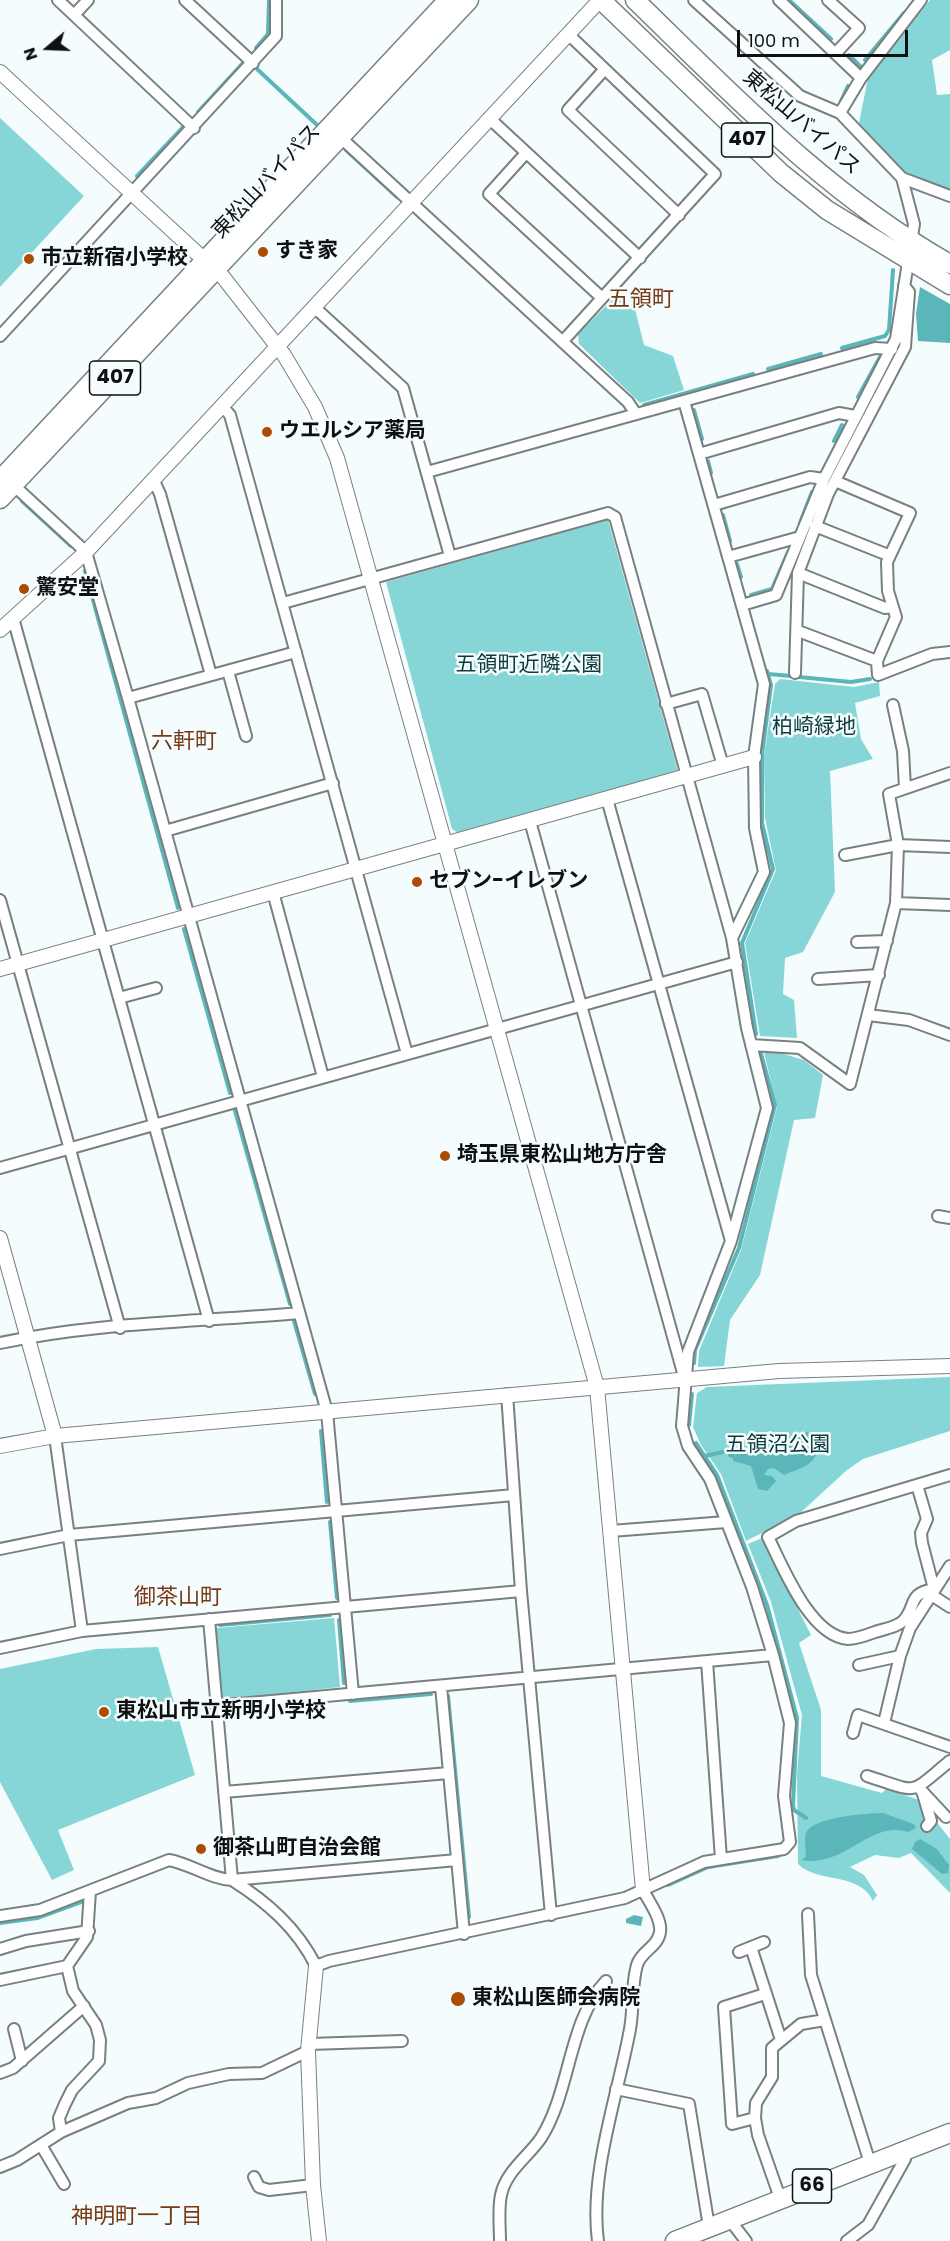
<!DOCTYPE html>
<html>
<head>
<meta charset="utf-8">
<style>
  body { margin:0 }
  #map { position:relative; width:950px; height:2241px; overflow:hidden; background:#f4fcfd; font-family:Poppins,sans-serif }
  canvas { display:block }
  .north { position:absolute; left:18px; top:18px; width:60px; height:60px; -webkit-text-stroke:4px #f4fcfd; paint-order:stroke; rotate:251deg; font-size:16px; font-weight:700; line-height:24px; text-align:center; color:#0e1111 }
  .north::after { content:''; display:block; margin:auto; width:21px; height:27px; background:#0e1111; clip-path:polygon(50% 0,100% 100%,50% 72%,0 100%) }
  .scale { position:absolute; left:737px; top:30px; width:171px; height:27px; box-sizing:border-box; border:3px solid #0e1111; border-top:0; padding-left:8px; font-size:18px; line-height:21px; white-space:nowrap; color:#0e1111; -webkit-text-stroke:4px #f4fcfd; paint-order:stroke }
</style>
</head>
<body>
<div id="map">
<canvas width="950" height="2241"></canvas>
<div class="north">N</div>
<div class="scale">100 m</div>
</div>
<script>
const context = document.querySelector('canvas').getContext('2d');
context.lineJoin = 'round';
function paint(path, color) { context.fillStyle = color; context.fill(path, 'evenodd'); }
function trace(path, color, width, dash) { context.strokeStyle = color; context.lineWidth = width; context.lineCap = dash ? 'butt' : 'round'; context.setLineDash(dash || []); context.stroke(path); }
function drawText(font, color, halo, rows, align = 'center') {
  context.font = font + ' Poppins,"Noto Sans JP",sans-serif'; context.lineWidth = 5; context.setLineDash([]); context.textBaseline = 'middle'; context.strokeStyle = halo; context.fillStyle = color; for (const [text, x, y, turn = 0] of rows) {
    context.save(); context.translate(x, y); context.rotate((+turn || 0) * Math.PI / 180); context.textAlign = isNaN(turn) ? turn : align; if (halo) context.strokeText(text, 0, 0); context.fillText(text, 0, 0); context.restore();
  }
}
paint(new Path2D(`
  M930 0H950V50L932 60 937 95 950 94V192L902 173 859 123 868 78Z
  M0 118 84 196 0 287Z
  M618 294 635 309 644 345 673 356 684 390 640 403 579 344 578 334Z
  M608 520 678 771 458 833 452 829 386 582Z
  M780 679 854 687 879 682 880 696 855 703 861 739 873 759 830 771 835 892 803 952 785 958 783 994 794 1000 797 1038 760 1036 745 943 776 870 765 818 764 755 775 684Z
  M763 1048 804 1060 823 1075 815 1118 794 1120 760 1275 730 1320 724 1366 698 1367 699 1351 741 1250 777 1107Z
  M950 1377V1431L863 1459 847 1470 798 1515 746 1541 721 1474 701 1445 693 1427 697 1393 707 1387Z
  M762 1538 811 1635 799 1643 821 1710V1776L882 1793 886 1789 919 1800 950 1839V1893L911 1853 899 1858 875 1855 850 1867 864 1875 877 1895 873 1901C859 1871 818 1884 798 1864L797 1773 802 1715 771 1602 748 1544Z
  M334 1618 340 1687 221 1700 216 1628Z
  M158 1647 195 1775 58 1830 74 1870 52 1880 0 1782V1669L96 1649Z`), '#86d6d8');
paint(new Path2D(`
  M920 287 950 304V343L918 341 916 314Z
  M807 1432C825 1436 820 1457 807 1465 800 1470 791 1471 784 1475L774 1468 768 1469 764 1475 772 1476 776 1481 767 1491 758 1489 751 1466 733 1461V1456L736 1454H773Z
  M883 1813 914 1824 916 1828 908 1832C869 1820 846 1868 801 1860L806 1857C806 1850 804 1839 806 1833 812 1817 868 1813 883 1813Z
  M920 1839 937 1849 949 1865 948 1873 942 1874 912 1849 915 1842Z
  M634 1915 643 1917 641 1926 626 1923V1919Z`), '#5ab6b8');
trace(new Path2D(`
  M789 0 831 39
  M256 48 268 34 269 0
  M849 55 860 66
  M865 60 904 13
  M257 69 316 124
  M841 101 848 86
  M198 112 243 63
  M346 150 397 197
  M137 176 183 127
  M842 348 885 336 889 330 893 270
  M768 369 821 354
  M858 397 880 357
  M644 405 753 374
  M694 410 702 439
  M834 441 842 425
  M708 461 711 473
  M22 501 71 546
  M723 515 730 541
  M800 523 812 492
  M737 564 741 577
  M85 571 178 908
  M751 595 772 589 788 552
  M768 674 791 676
  M799 677 851 682 870 679
  M184 929 230 1093
  M756 1034 742 943 773 869 762 823V754L771 685 767 671
  M235 1111 290 1304
  M294 1321 315 1394
  M694 1363 695 1350 739 1248 775 1105 760 1050
  M689 1425 692 1394
  M321 1431 327 1502
  M696 1443 717 1475 767 1605 797 1718 793 1805 794 1810 806 1818
  M730 1455 733 1456
  M705 1456 723 1452
  M330 1522 337 1598
  M339 1620 344 1683
  M220 1625 330 1615
  M448 1696 469 1917
  M350 1701 431 1694
  M668 1885 708 1867 778 1856
  M0 1923 37 1918 81 1902`), '#5ab6b8', 4);
const minor = new Path2D(`
  M58 0 194 128
  M185 0 253 63
  M694 0 800 96 840 113 861 78 921 0
  M779 0 861 78
  M828 0 859 28 836 53
  M74 15 88 0
  M604 70 568 110 679 215
  M489 118 640 258
  M340 137 628 402 636 414
  M526 153 489 194 602 298
  M902 178 950 196
  M314 307 403 388 450 556
  M0 336 276 36V0
  M563 341 715 174 568 34
  M684 401 764 684 754 757 755 828 764 872 732 938
  M223 407 230 415 407 1054
  M699 454 839 413 855 416
  M427 472 875 348 892 349
  M9 481 86 552 128 698 327 1412 353 1694
  M154 481 160 494 211 675
  M835 481 910 513 887 562 888 591 896 617 877 661 878 675 932 654 950 652
  M714 505 810 477 824 479
  M815 526 888 555
  M728 557 800 537
  M798 573 885 608 892 607
  M742 605 776 595 824 479 896 339 914 224 902 178 840 113
  M13 618 209 1321
  M798 631 877 661
  M228 671 246 736
  M795 673 798 573 828 494 905 347 909 292 904 286
  M128 698 296 652
  M666 704 702 694 723 766
  M893 705 903 751 905 788
  M607 799 731 1241
  M530 821 683 1373
  M165 831 333 783
  M845 855 898 845 950 847
  M273 892 323 1077
  M0 900 120 1328
  M896 903 950 905
  M857 942 887 941
  M818 979 879 975
  M119 998 156 988
  M868 1015 909 1020 950 1035
  M751 1045 800 1048 850 1084 896 903 898 845 889 794 950 773
  M0 1168 737 962
  M938 1216 950 1218
  M0 1343C97 1322 200 1322 299 1313
  M507 1394 521 1591 551 1915
  M55 1436 82 1631
  M917 1485 927 1519 921 1533 922 1543 934 1589C907 1594 917 1605 904 1620 898 1627 884 1629 875 1632 867 1635 856 1639 848 1639 810 1636 783 1567 768 1537L796 1521 950 1475
  M611 1531 726 1522
  M0 1549 69 1535 514 1495
  M930 1594 950 1607
  M209 1619 232 1880
  M0 1648 82 1631 521 1591
  M707 1661 721 1859
  M859 1665 900 1656
  M441 1686 464 1934
  M217 1706 773 1655
  M884 1723 900 1656 910 1628 950 1566
  M853 1733 858 1715 950 1747
  M867 1776C921 1793 907 1796 950 1761
  M919 1788 946 1817
  M224 1792 449 1773
  M923 1794 931 1821 927 1826
  M232 1880C267 1902 297 1928 316 1966L329 1961 625 1898 704 1862 784 1849 790 1842 784 1796 790 1723 773 1655 752 1587 710 1479 688 1446 682 1426 688 1352 731 1241 767 1108 747 1028 732 938 615 517 608 513 283 603
  M808 1914 811 1975 870 2163
  M0 1916 40 1910 169 1860C191 1864 210 1879 232 1880L457 1860
  M751 1947 781 2040
  M0 1949 26 1941 89 1931
  M739 1952 764 1942
  M0 1980 67 1966
  M14 2029 22 2061
  M309 2044 402 2041
  M0 2073 13 2068 84 2006
  M616 2089 689 2104 709 2227
  M755 2118 732 2124 724 2007 765 1994
  M61 2132 59 2118 65 2104 72 2090 99 2061 100 2040 96 2025 73 1991 67 1966 87 1937 90 1891
  M41 2145 64 2184
  M0 2167 17 2160 61 2132 128 2103 156 2098 188 2083 229 2074 262 2073 308 2051
  M254 2177 259 2187 269 2190 313 2185
  M780 2198 758 2135 755 2118 756 2103 772 2077V2048L801 2024 825 2020
  M729 2219 746 2241
  M500 2241C500 2227 498 2209 501 2195 506 2171 528 2157 541 2138 571 2091 568 2021 606 1981
  M598 2241C589 2174 618 2095 630 2029 634 2008 631 1985 637 1965 641 1951 658 1947 660 1932 662 1919 649 1902 643 1890
  M847 2241 868 2225 905 2159 903 2150`);
const tertiary = new Path2D(`
  M0 72 223 277 284 355 315 407 337 458 597 1387 643 1890
  M0 630 86 552 600 0
  M0 969 754 757
  M0 1238 55 1436
  M0 1446 55 1436 779 1371 950 1366
  M316 1966 308 2051 313 2185 319 2241`);
const primary = new Path2D(`
  M675 2241 950 2133`);
const trunk = new Path2D(`
  M601 0 781 173 827 210 950 285
  M635 0C733 95 830 197 950 264
  M0 480 448 0
  M0 499 469 0`);
trace(minor, '#798081', 14);
trace(tertiary, '#798081', 16);
trace(primary, '#798081', 21);
trace(trunk, '#798081', 21);
trace(minor, '#fff', 10);
trace(tertiary, '#fff', 14);
trace(primary, '#fff', 18);
trace(trunk, '#fff', 18);
for (const [x, y, r, color] of [
  [263,252,6,"#ac4c04"],
  [29,259,6,"#ac4c04"],
  [267,432,6,"#ac4c04"],
  [24,589,6,"#ac4c04"],
  [417,882,6,"#ac4c04"],
  [445,1156,6,"#ac4c04"],
  [104,1712,6,"#ac4c04"],
  [201,1849,6,"#ac4c04"],
  [458,1999,8,"#ac4c04"]
]) { const dot = new Path2D(); dot.arc(x, y, r, 0, 2 * Math.PI); context.fillStyle = color; context.fill(dot); trace(dot, '#f4fcfd', 2); }
for (const [x, y, w] of [
  [747,140,51],
  [115,378,51],
  [812,2186,39]
]) { const box = new Path2D(); box.roundRect(x - w / 2, y - 17, w, 34, 4.5); context.fillStyle = '#f4fcfd'; context.fill(box); trace(box, '#0e1111', 1.5); }
drawText('bold 20px', '#0e1111', null, [
  ["407",747,140],
  ["407",115,378],
  ["66",812,2186]
]);
drawText('21px', '#0e1111', '#f4fcfd', [
  ["東松山バイパス",801,123,41],
  ["東松山バイパス",267,182,-47]
]);
drawText('bold 21px', '#0e1111', '#f4fcfd', [
  ["すき家",275,252],
  ["市立新宿小学校",41,259],
  ["ウエルシア薬局",279,432],
  ["驚安堂",36,589],
  ["セブン-イレブン",429,882],
  ["埼玉県東松山地方庁舎",457,1156],
  ["東松山市立新明小学校",116,1712],
  ["御茶山町自治会館",213,1849],
  ["東松山医師会病院",472,1999]
], 'left');
drawText('21px', '#0d3a3b', '#f4fcfd', [
  ["五領町近隣公園",529,666],
  ["柏崎緑地",814,728],
  ["五領沼公園",778,1446]
]);
drawText('22px', '#783914', '#f4fcfd', [
  ["五領町",641,300],
  ["六軒町",184,742],
  ["御茶山町",178,1598],
  ["神明町一丁目",137,2217]
]);
</script>
</body>
</html>
